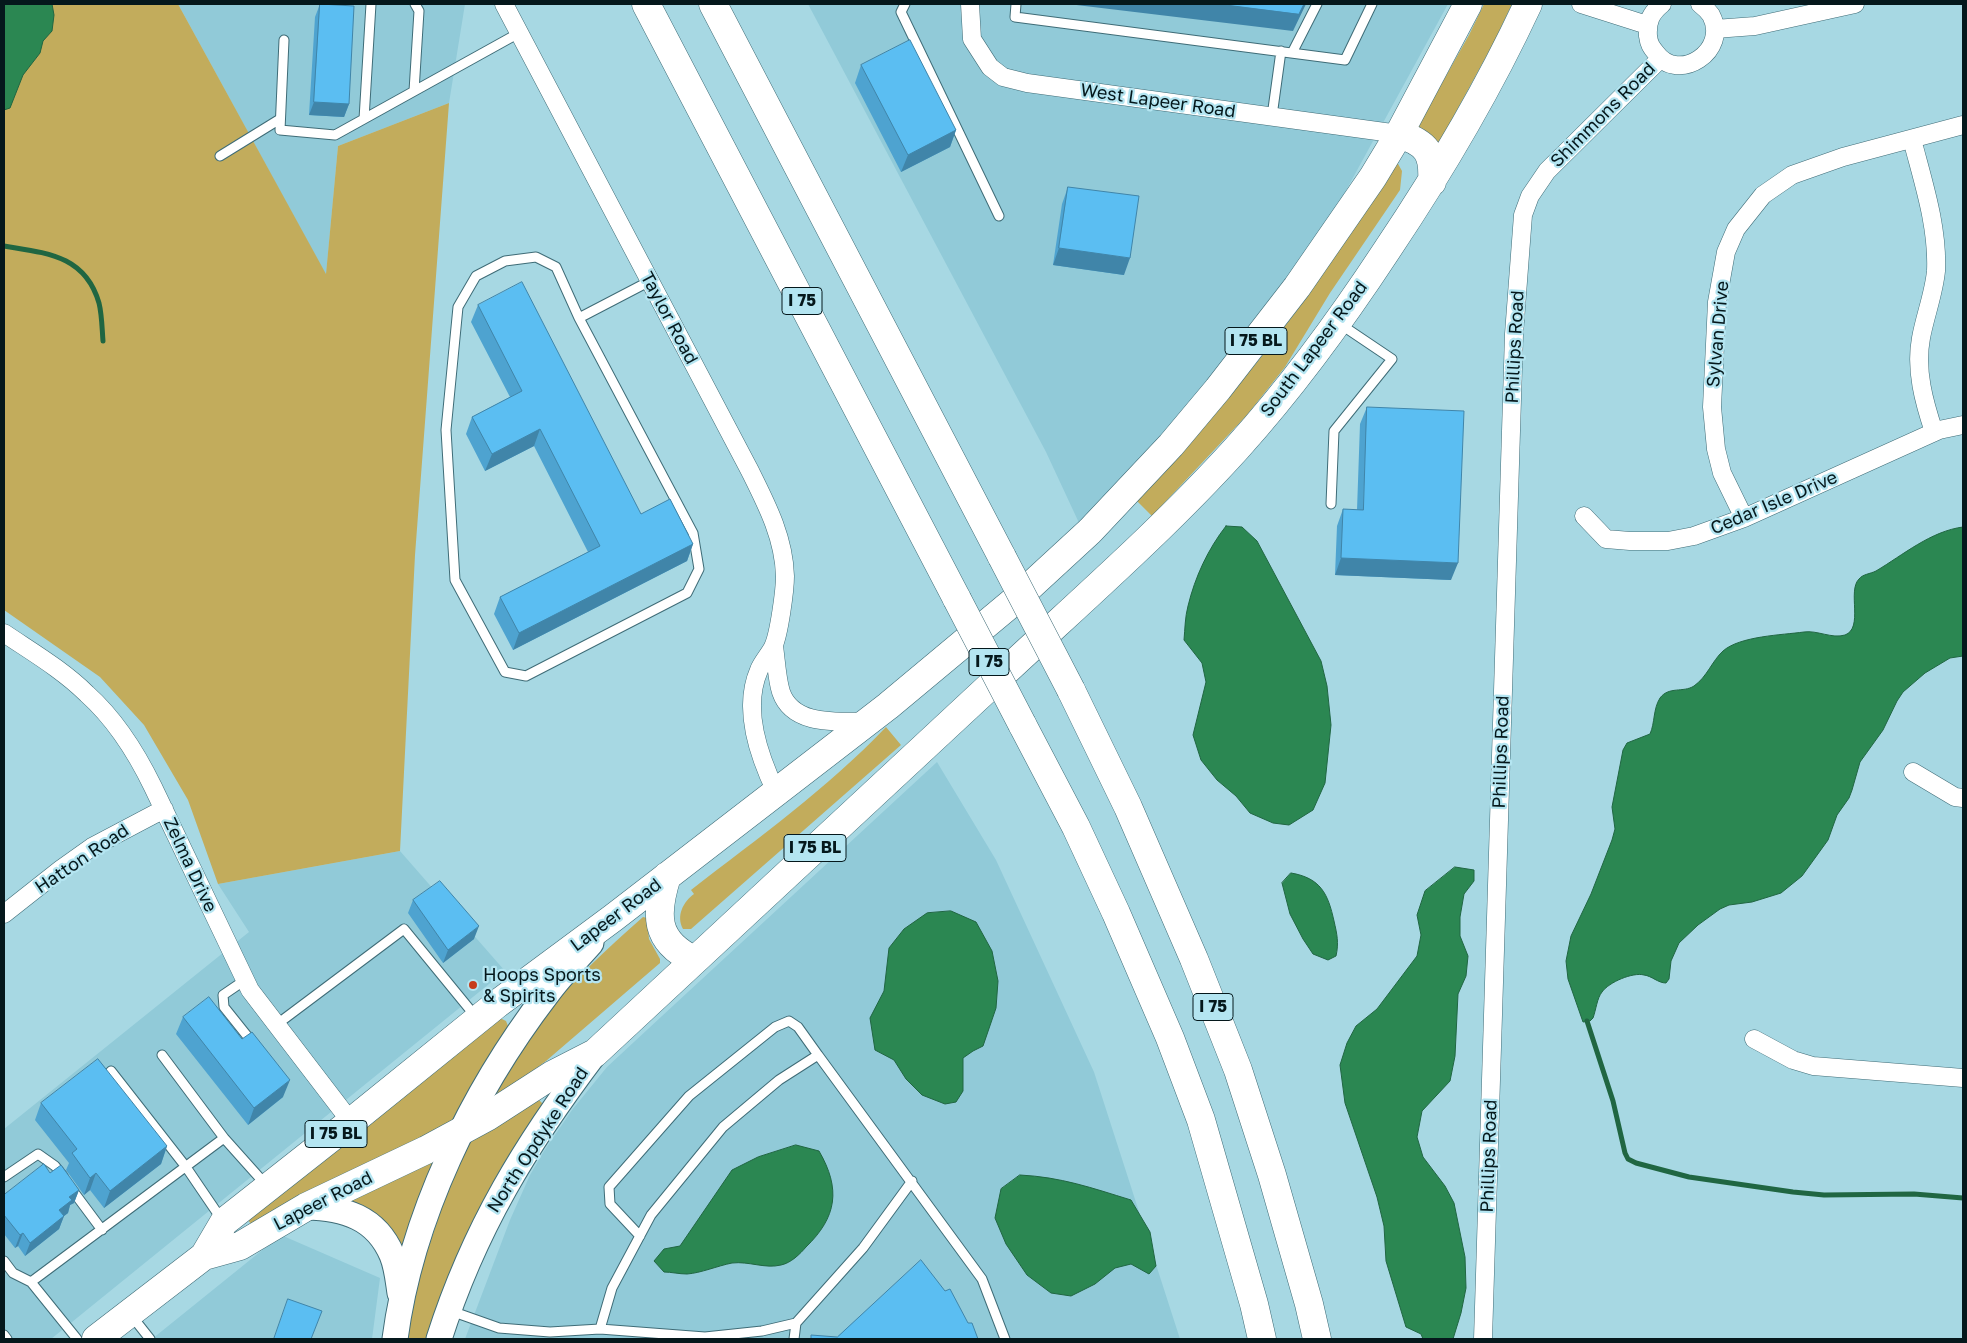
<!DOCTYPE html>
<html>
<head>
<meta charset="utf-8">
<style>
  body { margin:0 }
  #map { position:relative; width:1967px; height:1343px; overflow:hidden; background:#a7d8e3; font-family:"Golos Text",sans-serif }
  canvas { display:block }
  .frame { position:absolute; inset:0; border:5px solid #05181c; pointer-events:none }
</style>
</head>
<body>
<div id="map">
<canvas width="1967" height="1343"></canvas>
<div class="frame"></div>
</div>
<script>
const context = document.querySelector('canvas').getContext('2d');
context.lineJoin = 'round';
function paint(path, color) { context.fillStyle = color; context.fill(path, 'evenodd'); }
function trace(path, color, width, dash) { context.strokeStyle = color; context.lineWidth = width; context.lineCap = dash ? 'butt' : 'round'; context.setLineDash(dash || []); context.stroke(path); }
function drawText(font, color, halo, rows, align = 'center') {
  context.font = font + ' "Golos Text",sans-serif'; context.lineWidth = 4.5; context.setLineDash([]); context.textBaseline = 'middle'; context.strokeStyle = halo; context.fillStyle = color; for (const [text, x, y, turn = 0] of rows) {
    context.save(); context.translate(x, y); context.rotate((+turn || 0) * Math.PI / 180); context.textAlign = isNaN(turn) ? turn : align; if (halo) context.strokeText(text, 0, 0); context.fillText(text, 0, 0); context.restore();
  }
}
paint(new Path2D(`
  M178 4H465L449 103 338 146 326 275Z
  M808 4H1448L1326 227 1240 348 1080 525 1046 452Z
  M937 762 996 860 1094 1072 1180 1339H465L510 1220 530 1175 544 1151 572 1110 607 1067 662 1016Z
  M400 851 505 971 51 1339H4V1129L249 932 218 884Z
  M281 1235 380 1278 372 1339H152Z`), '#91cad8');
paint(new Path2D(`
  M4 4H178L326 274 338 146 449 103 415 555 400 851 218 884 188 800 144 725 100 677 4 610Z
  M1484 4H1512L1494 42 1438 145 1416 129 1469 35Z
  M1397 162 1402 171 1400 190 1330 293 1285 367 1247 415 1152 516 1137 501C1179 453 1222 406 1262 356 1311 294 1354 229 1397 162Z
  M886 727 901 745 691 929H683C676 916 683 902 694 894L691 890C758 838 827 789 886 727Z
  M643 917 647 918 649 939 660 959V963L546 1061 498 1097 494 1096 495 1088C510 1066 524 1042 540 1021 570 982 607 949 643 917Z
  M500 1018 506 1021 508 1026 506 1033 451 1126 251 1224 248 1220Z
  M536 1097 544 1105C529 1126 514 1147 501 1168 470 1222 445 1280 426 1339H407L421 1270 442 1207 467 1141Z
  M437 1158 402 1256 344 1202Z`), '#c2ac5c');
const water = new Path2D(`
  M4 4H52L54 15 52 31 43 41 40 53 23 75 10 108 4 110Z
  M1226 526 1242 527 1257 541 1321 661 1327 686 1331 725 1325 783 1313 810 1289 825 1273 823 1250 813 1236 796 1217 780 1201 760 1193 735 1206 682 1202 663 1184 640C1185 629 1185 617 1188 606 1195 577 1208 549 1226 526Z
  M1963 527V656L1950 658 1925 673 1903 692 1897 701 1883 730 1860 762 1852 790 1849 798 1837 815 1828 840 1802 876 1781 893 1752 902 1729 905 1720 909 1698 925 1679 943 1671 961 1669 979 1666 983C1658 983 1652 976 1644 975 1633 972 1609 982 1602 992 1597 998 1596 1010 1593 1018L1590 1021 1583 1022 1568 979 1566 961 1571 936 1591 894 1612 840 1615 829 1612 807 1623 750 1627 743 1650 734C1655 723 1653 709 1660 698 1669 686 1683 693 1694 686 1707 677 1712 661 1723 651 1740 636 1782 635 1804 632 1817 630 1832 639 1845 635 1864 628 1847 591 1859 579 1863 574 1870 574 1876 571 1903 555 1931 531 1963 527Z
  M1455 867 1474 870V881L1464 894 1460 917V936L1468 956 1466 976 1458 994 1455 1056 1450 1081 1422 1111 1417 1137 1423 1157 1445 1186 1454 1203 1465 1257 1466 1288 1461 1313 1453 1339H1423L1421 1334 1406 1327 1386 1261 1384 1226 1377 1197 1345 1103 1340 1065 1347 1043 1356 1026 1377 1009 1417 956 1421 935 1417 915 1425 891Z
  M1291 873C1321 878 1328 894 1334 921 1337 934 1339 943 1336 956L1328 960 1313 954 1303 939 1290 914 1282 883Z
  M951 911 976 922 992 951 998 981 996 1008 983 1046 973 1051 963 1058V1091L956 1102 945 1104 922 1095 906 1079 894 1060 875 1050 870 1018 884 991 889 948 904 929 927 913Z
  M796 1145 819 1151C841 1189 837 1217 806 1247 800 1254 791 1263 781 1265 765 1269 749 1261 732 1263 717 1266 701 1273 687 1274 679 1274 671 1272 664 1272L654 1261 664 1249 680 1246 732 1170 758 1157Z
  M1020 1175C1061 1177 1092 1188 1131 1200L1150 1232 1156 1266 1149 1274 1131 1264 1115 1268 1095 1284 1071 1296 1051 1293 1027 1275 1006 1244 995 1218 1001 1189Z`);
paint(water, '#2b8752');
trace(water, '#206642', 1);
trace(new Path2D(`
  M4 246C46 253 85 255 99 303 102 315 102 329 103 341
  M1587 1021 1613 1101 1625 1153 1628 1159 1636 1163 1689 1177 1793 1192 1824 1195 1914 1194 1963 1198`), '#206642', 5);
const service = new Path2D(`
  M905 4 901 12 999 216
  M1016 4 1015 17 1345 60 1372 4
  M284 40 280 130 335 135 519 33
  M1292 53 1317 4
  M414 91 419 11 415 4
  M1272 116 1281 51
  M364 119 371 4
  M220 156 280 119
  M579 318 556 267 536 257 505 261 476 276 458 307 446 430 455 580 505 672 526 676 687 593 699 569 693 533 579 318 650 281
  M1331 504 1334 431 1392 359 1340 324
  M245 980 223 995 224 1007 248 1037
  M276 1025 404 929 476 1017
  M162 1055 224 1138
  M111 1071 186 1167 222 1220
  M4 1177 38 1154 55 1166 63 1176
  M70 1187 102 1230
  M640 1236 610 1204 609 1187 689 1096 775 1027 789 1021 798 1027 818 1055
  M4 1261 13 1273 31 1282 77 1339
  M31 1282 224 1138 266 1185
  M451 1311 499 1328 550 1332 600 1329 612 1288 651 1215 723 1127 779 1080 818 1055 982 1279 1005 1339
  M131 1315 150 1339
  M600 1329 705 1337 762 1331 796 1323
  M4 1335 7 1339
  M794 1339 796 1323 863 1248 912 1181`);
const minor = new Path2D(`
  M504 4 750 471C767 505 784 538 785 576 785 590 779 635 773 647 769 655 762 662 759 670 742 709 759 756 776 792
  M970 4 972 39 990 67 1003 77 1027 83 1399 134
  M1581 4 1647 25
  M1662 4C1651 13 1647 21 1648 36 1649 44 1651 47 1656 53 1678 84 1730 51 1711 15 1708 11 1704 7 1700 4
  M1715 29 1755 26 1855 4
  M1912 139C1923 182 1938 226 1936 271 1934 293 1925 316 1921 338 1915 370 1924 402 1934 432
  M1584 516 1606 539 1630 541H1668L1694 536 1744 518 1939 430 1963 425
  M1744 518 1722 473 1716 449 1712 407 1717 302 1726 252 1736 229 1763 195 1792 175 1843 157 1963 125
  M4 633C32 652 63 670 87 694 116 720 136 752 153 787L250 990 351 1122
  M774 646C776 660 777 680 781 692 793 727 839 721 868 722
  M1913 772 1955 797 1963 798
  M4 914 61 869 92 847 164 809
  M1754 1039 1793 1060 1813 1066 1963 1078
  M1483 1339 1514 334 1523 215 1530 196 1547 171 1660 59`);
const secondary = new Path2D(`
  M306 1207C344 1208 376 1217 392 1255 397 1267 398 1280 400 1293
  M395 1339C411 1217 472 1092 547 994 560 976 576 960 591 943
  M439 1339C474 1229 526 1144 595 1053`);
const primary = new Path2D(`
  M1399 134C1426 143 1434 152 1432 182
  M667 876C655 914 654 941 694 960
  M204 1256 224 1222 351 1122 497 1004 613 918 888 706 1014 601 1090 531 1171 445 1218 389 1297 287 1373 177 1399 134 1468 4
  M96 1339 204 1256 240 1246 306 1207 426 1150 487 1117 552 1075 595 1053C727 929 860 808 991 685 1074 607 1160 533 1237 448 1292 387 1341 320 1387 250 1440 171 1488 90 1528 4`);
const motorway = new Path2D(`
  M646 4 957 599
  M713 4 1002 557
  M1071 690 1128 807 1194 959 1238 1070 1272 1175 1309 1304 1317 1339
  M1022 724 1076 827 1116 913 1170 1038 1201 1120 1254 1304 1262 1339`);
trace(service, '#3f6c77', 11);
trace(minor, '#3f6c77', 19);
trace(secondary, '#3f6c77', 27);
trace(primary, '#3f6c77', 29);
trace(motorway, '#3f6c77', 29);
trace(service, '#fff', 9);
trace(minor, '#fff', 18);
trace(secondary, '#fff', 25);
trace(primary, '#fff', 28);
trace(motorway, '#fff', 28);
const motorwayBridge = new Path2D(`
  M1002 557 1071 690
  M957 599 1022 724`);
trace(motorwayBridge, '#3f6c77', 29, []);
trace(motorwayBridge, '#fff', 28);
paint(new Path2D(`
  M320 4 349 104 344 117 309 115 315 17Z
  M861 65 956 130 950 147 901 172 855 83Z
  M1068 187 1124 275 1053 265 1062 204Z
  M478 305 641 514 693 544 687 561 513 650 494 614 500 597 588 552 534 446 485 471 466 434 472 417 510 397 471 322Z
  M1367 407 1451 580 1335 575 1337 526 1343 509 1357 510 1360 424Z
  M413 900 474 939 443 963 408 913Z
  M183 1017 283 1097 248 1125 176 1034Z
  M41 1103 167 1146 161 1164 104 1208 90 1190 84 1195 66 1170 69 1163 35 1120Z
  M50 1173 79 1190 74 1203 70 1205 68 1213 64 1216 59 1229 25 1256 18 1246 15 1248 4 1234V1195Z`), '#4ea3d0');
paint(new Path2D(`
  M1068 4H1306L1293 31Z
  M314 102 349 104 344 117 309 115Z
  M956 130 950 147 901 172 908 155Z
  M1059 248 1130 258 1124 275 1053 265Z
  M540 429 534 446 485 471 492 454Z
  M693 544 687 561 513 650 519 633Z
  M1341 558 1458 563 1451 580 1335 575Z
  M479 926 474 939 443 963 448 950Z
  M290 1080 283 1097 248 1125 254 1108Z
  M167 1146 161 1164 104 1208 110 1191Z
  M96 1173 90 1190 84 1195 90 1178Z
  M79 1190 74 1203 70 1205 68 1213 55 1223 59 1210 69 1197Z
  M64 1216 59 1229 25 1256 30 1243Z
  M23 1233 18 1246 15 1248 20 1235Z`), '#4085a9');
const building = new Path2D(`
  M320 4 354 6 349 104 314 102Z
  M1218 4H1304L1299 14Z
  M910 40 956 130 908 155 861 65Z
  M1068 187 1139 196 1130 258 1059 248Z
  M522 282 641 514 670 499 693 544 519 633 500 597 600 546 540 429 492 454 472 417 522 391 478 305Z
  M1367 407 1464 411 1458 563 1341 558 1343 509 1363 510Z
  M440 881 479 926 448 950 413 900Z
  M209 997 242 1039 252 1032 290 1080 254 1108 183 1017Z
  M98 1059 167 1146 110 1191 96 1173 90 1178 72 1153 77 1149 41 1103Z
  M44 1164 50 1173 61 1165 79 1190 69 1197 72 1200 59 1210 64 1216 30 1243 23 1233 20 1235 4 1215V1195Z
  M921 1260 945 1291 950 1289 968 1323H972L978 1339H811V1335L837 1337Z
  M288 1299 322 1311 311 1339H274Z`);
paint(building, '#5bbef2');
trace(building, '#4085a9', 1);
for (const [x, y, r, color] of [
  [473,985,5,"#c63c1b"]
]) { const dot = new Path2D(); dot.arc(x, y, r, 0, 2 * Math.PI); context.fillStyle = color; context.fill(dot); trace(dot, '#b4e5f1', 2); }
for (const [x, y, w] of [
  [802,301,40],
  [1256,341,62],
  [989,662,40],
  [815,848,62],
  [1213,1007,40],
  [336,1134,62]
]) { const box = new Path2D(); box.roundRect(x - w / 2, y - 13.5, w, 27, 4); context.fillStyle = '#b4e5f1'; context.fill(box); trace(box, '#05181c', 1); }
drawText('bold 16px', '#05181c', null, [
  ["I 75",802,301],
  ["I 75 BL",1256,341],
  ["I 75",989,662],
  ["I 75 BL",815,848],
  ["I 75",1213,1007],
  ["I 75 BL",336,1134]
]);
drawText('18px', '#05181c', '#b4e5f1', [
  ["West Lapeer Road",1158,101,8],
  ["Shimmons Road",1603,115,-45],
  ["Taylor Road",669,318,62],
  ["Sylvan Drive",1718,334,-85],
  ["Phillips Road",1515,347,-87],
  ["South Lapeer Road",1314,349,-53],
  ["Cedar Isle Drive",1774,503,-23],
  ["Phillips Road",1501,752,-88],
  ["Hatton Road",82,859,-34],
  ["Zelma Drive",190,865,65],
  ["Lapeer Road",616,915,-37],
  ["North Opdyke Road",538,1140,-57],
  ["Phillips Road",1489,1156,-88],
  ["Lapeer Road",323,1201,-27]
]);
drawText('18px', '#05181c', '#b4e5f1', [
  ["Hoops Sports",483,975],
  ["& Spirits",483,996]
], 'left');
</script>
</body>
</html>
